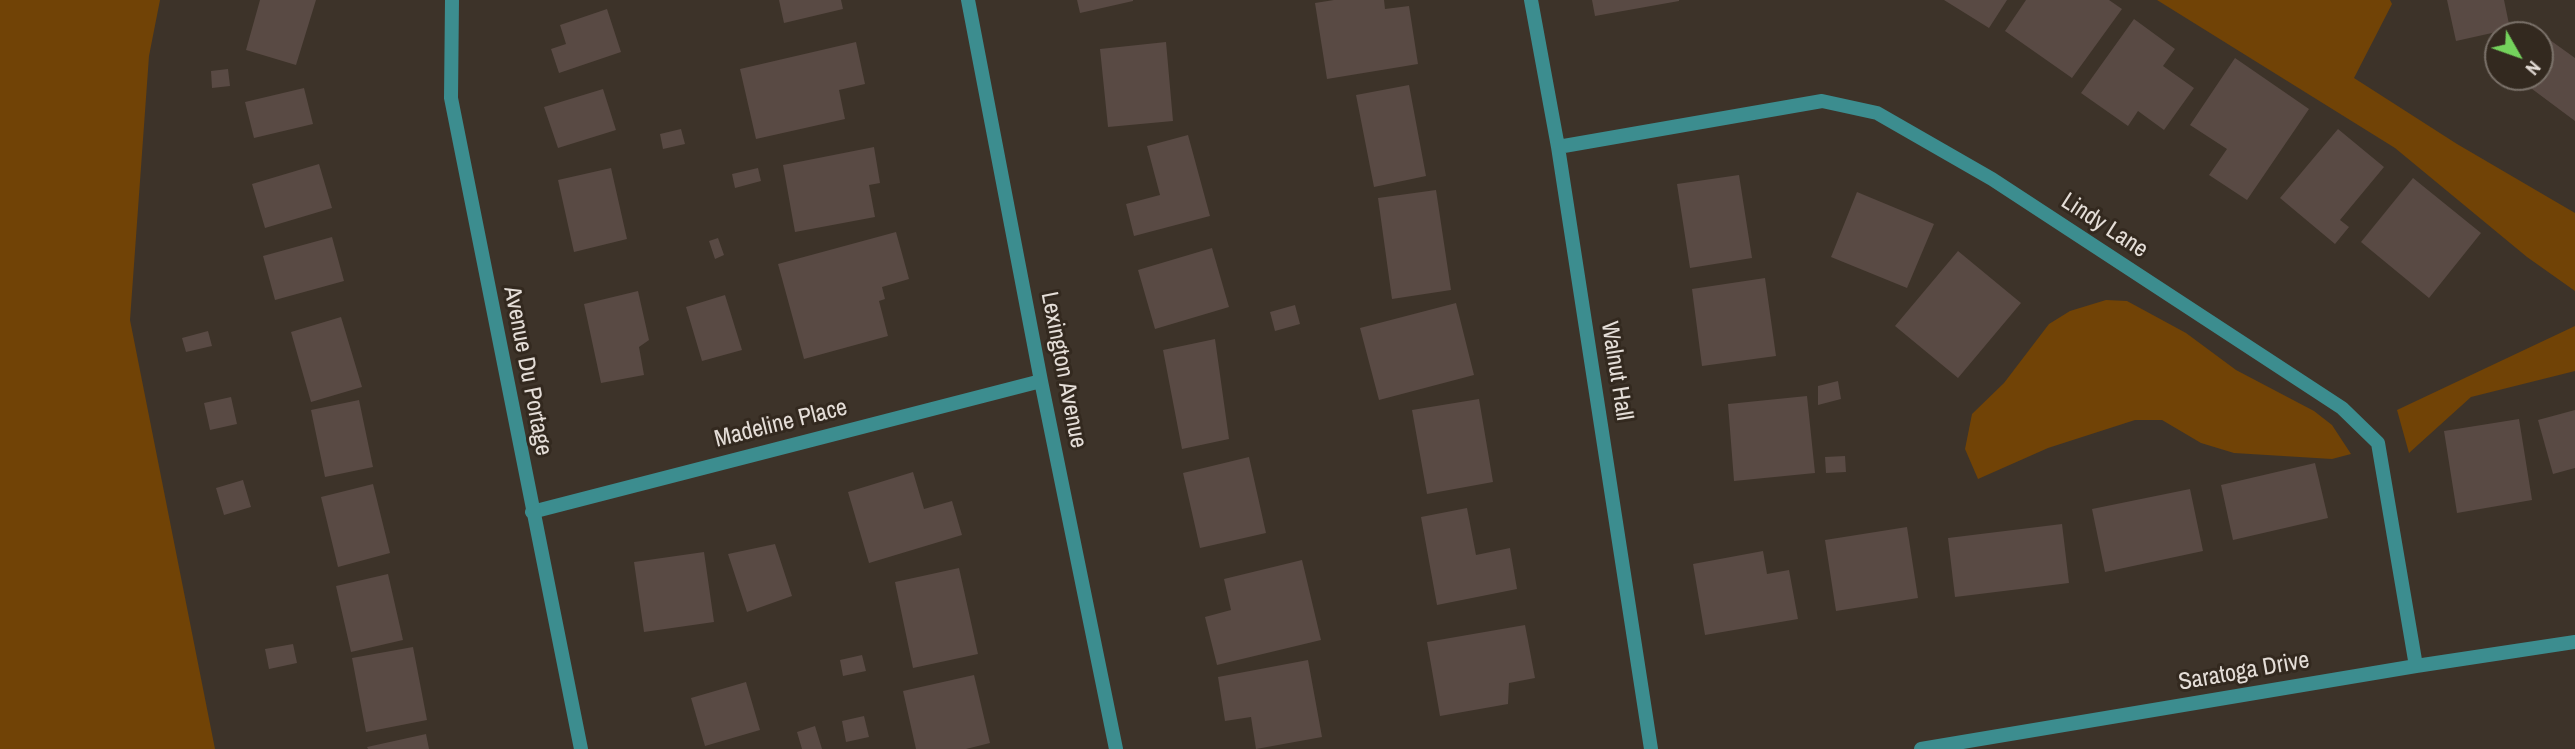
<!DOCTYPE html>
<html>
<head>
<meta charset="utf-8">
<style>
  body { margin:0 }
  #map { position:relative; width:2575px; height:749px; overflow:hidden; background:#3d3329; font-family:"Archivo Narrow",sans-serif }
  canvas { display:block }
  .north { position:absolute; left:2484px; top:21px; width:70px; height:70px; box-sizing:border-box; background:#33291f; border:2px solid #7a7169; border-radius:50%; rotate:130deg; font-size:19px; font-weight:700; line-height:28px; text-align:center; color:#e5ded8 }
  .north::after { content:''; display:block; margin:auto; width:24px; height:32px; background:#74d25c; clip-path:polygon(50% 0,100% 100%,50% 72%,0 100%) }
</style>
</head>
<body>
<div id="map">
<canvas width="2575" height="749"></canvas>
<div class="north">N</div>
</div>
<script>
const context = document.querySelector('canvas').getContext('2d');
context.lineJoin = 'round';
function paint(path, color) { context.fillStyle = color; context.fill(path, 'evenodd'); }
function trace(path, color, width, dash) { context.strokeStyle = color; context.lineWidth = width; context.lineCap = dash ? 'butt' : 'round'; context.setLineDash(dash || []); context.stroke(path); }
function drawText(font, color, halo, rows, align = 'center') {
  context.font = font + ' "Archivo Narrow",sans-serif'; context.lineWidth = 6; context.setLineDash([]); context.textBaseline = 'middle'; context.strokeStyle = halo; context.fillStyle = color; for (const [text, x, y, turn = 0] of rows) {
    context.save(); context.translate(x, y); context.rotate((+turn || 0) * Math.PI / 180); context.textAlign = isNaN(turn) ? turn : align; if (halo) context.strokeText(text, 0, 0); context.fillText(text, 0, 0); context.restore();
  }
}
paint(new Path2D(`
  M0 0H160L149 56 130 320 215 749H0Z
  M2157 0H2390L2392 4 2354 78 2457 144 2575 213V291L2527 257 2395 148Z
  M2106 300 2127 301 2186 333 2236 370 2314 411 2332 425 2351 454 2332 459 2234 453 2201 443 2162 420H2135L2048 448 1978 479 1965 449 1972 414 2004 383 2049 324 2070 311Z
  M2575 326V371L2471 397 2409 453 2397 410Z`), '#714306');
paint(new Path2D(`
  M260 0H316L296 65 246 50Z
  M779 0H841L843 9 784 23Z
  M1077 0H1133V1L1080 13Z
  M1334 0H1384L1385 9 1409 6 1418 64 1327 79 1315 3Z
  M1592 0H1679V1L1595 16Z
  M1944 0H2007L1989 28Z
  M2026 0H2109L2122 9 2072 78 2005 31Z
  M2447 0H2504L2510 29 2456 41Z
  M607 9 621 52 559 73 551 49 566 44 560 25Z
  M2134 19 2175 49 2163 66 2194 88 2164 130 2138 111 2128 126 2081 93Z
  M2536 30 2575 58V121L2516 77H2540V35H2532Z
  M856 42 865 84 839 90 845 119 756 139 740 69Z
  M1166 42 1173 121 1108 127 1100 49Z
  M2235 58 2309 109 2247 200 2209 175 2227 149 2190 125Z
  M228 69 230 86 212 88 211 71Z
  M1409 85 1426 176 1374 187 1356 95Z
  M304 88 313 124 254 138 245 102Z
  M603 89 616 130 558 148 544 107Z
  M681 129 685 144 663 149 660 134Z
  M2338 129 2384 167 2340 220 2349 227 2335 244 2280 198Z
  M1188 135 1210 216 1134 236 1126 204 1160 195 1147 146Z
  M874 147 880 183 869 185 875 217 795 232 783 165Z
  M319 164 332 208 265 228 252 184Z
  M611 168 627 239 574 252 558 180Z
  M758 168 761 181 735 188 732 174Z
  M1739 175 1752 258 1690 268 1677 184Z
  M2413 178 2481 233 2429 298 2361 242Z
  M1436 190 1451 290 1392 299 1378 198Z
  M1857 192 1934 224 1907 288 1831 257Z
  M896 232 909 279 882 287 885 299 879 301 888 336 804 359 778 264Z
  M332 237 344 281 275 300 263 256Z
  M718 238 724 255 715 259 709 241Z
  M1212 248 1229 307 1155 329 1138 270Z
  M1958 251 2021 303 1958 378 1895 326Z
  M1765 278 1776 356 1702 366 1692 289Z
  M638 291 649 340 639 347 644 375 601 383 584 304Z
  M725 295 742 350 702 361 686 307Z
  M1456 303 1474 375 1379 400 1360 328Z
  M1295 305 1300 324 1275 331 1270 312Z
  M341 317 362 387 311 402 291 332Z
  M208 331 212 346 186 352 182 338Z
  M1215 339 1229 439 1182 449 1163 350Z
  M1838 381 1841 399 1818 405V386Z
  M1807 396 1815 473 1734 481 1728 404Z
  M231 397 237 424 210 430 204 403Z
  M1479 399 1493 482 1427 494 1412 410Z
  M359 400 373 467 325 477 311 410Z
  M2575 410V468L2553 474 2538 420Z
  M2519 419 2532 500 2457 513 2444 431Z
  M1845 456 1846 472 1826 473 1825 457Z
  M1249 457 1266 533 1200 548 1183 473Z
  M2315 463 2328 518 2233 540 2221 485Z
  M913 472 924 509 952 501 962 535 869 563 848 492Z
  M243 480 251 507 224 515 216 488Z
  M373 484 390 553 338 567 321 497Z
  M2190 489 2203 551 2105 572 2092 509Z
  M1467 508 1476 555 1510 548 1517 589 1437 605 1421 517Z
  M2062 524 2069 583 1955 597 1948 538Z
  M1907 527 1918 598 1836 611 1825 540Z
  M775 544 792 596 747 612 728 554Z
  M1763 551 1767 574 1789 570 1798 619 1705 635 1693 564Z
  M704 552 714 622 644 632 634 562Z
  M1302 560 1321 640 1217 665 1205 617 1231 610 1224 579Z
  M959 568 978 654 913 668 895 582Z
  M388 574 403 640 351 652 336 586Z
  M1525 625 1535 678 1509 683 1508 704 1440 716 1427 642Z
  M293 644 297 663 269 669 265 649Z
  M413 647 427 720 366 732 352 658Z
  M862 655 866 671 843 676 840 660Z
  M1308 660 1322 737 1256 749 1251 717 1225 721 1218 677Z
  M974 675 990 743 966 749H916L903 691Z
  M746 682 760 730 705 746 691 698Z
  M864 716 869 737 846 742 842 721Z
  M815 726 822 749H802L797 732Z
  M426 734 429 749H368L367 747Z`), '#594a44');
trace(new Path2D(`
  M968 0 1041 381 1116 749
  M1531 0 1558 147 1651 749
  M1558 147 1822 101 1877 113 1992 179 2342 408 2378 443 2416 666
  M532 512 1041 381
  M1921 749 2416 666 2575 642`), '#3c8d8f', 14);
trace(new Path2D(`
  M452 0 451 98 581 749`), '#3c8d8f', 14);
drawText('24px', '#e5ded8', '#33291f', [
  ["Lindy Lane",2104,226,33],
  ["Lexington Avenue",1063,370,79],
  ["Avenue Du Portage",527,371,79],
  ["Walnut Hall",1616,371,81],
  ["Madeline Place",781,424,-14],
  ["Saratoga Drive",2244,672,-10]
]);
</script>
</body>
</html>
